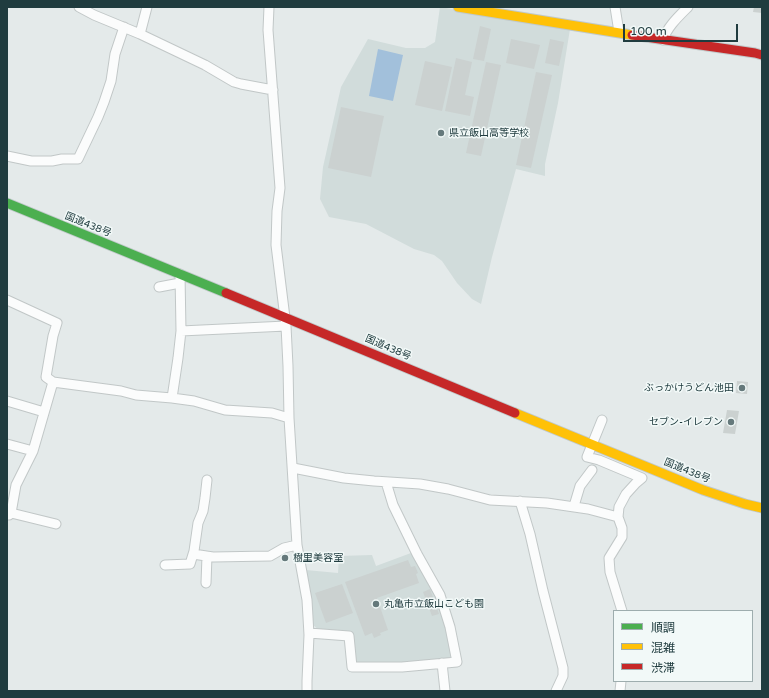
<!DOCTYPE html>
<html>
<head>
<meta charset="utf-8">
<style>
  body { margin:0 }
  #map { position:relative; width:769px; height:698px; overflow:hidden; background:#e4eaea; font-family:"Varela Round","Noto Sans JP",sans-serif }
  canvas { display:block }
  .frame { position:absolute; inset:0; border:8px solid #203c3f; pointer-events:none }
  .legend { position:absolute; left:613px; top:610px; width:140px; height:72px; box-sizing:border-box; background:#f2f9f8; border:1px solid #9eadae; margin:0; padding:5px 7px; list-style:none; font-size:12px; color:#203c3f }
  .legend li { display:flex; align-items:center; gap:8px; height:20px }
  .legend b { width:20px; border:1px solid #9eadae }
  .scale { position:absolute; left:623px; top:24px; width:115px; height:18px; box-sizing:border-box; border:2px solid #203c3f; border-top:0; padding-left:5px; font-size:12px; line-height:14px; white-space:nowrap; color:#203c3f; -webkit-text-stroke:3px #f2f9f8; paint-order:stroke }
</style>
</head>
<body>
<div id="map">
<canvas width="769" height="698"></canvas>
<div class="frame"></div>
<ul class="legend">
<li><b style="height:5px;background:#4caf50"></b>順調</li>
<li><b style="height:5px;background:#ffc107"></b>混雑</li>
<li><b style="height:5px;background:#c62828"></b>渋滞</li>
</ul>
<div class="scale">100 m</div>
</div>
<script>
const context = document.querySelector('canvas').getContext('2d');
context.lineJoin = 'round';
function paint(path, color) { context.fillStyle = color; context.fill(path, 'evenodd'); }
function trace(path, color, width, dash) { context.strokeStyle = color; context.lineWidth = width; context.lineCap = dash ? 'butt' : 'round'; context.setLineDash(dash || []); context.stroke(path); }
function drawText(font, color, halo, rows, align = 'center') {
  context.font = font + ' "Varela Round","Noto Sans JP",sans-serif'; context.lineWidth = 3; context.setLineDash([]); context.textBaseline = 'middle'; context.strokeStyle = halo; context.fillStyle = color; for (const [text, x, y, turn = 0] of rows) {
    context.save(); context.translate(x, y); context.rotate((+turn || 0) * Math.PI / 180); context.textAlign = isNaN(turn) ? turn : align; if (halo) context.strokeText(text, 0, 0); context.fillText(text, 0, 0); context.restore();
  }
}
paint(new Path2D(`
  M440 7 570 29 558 103 545 164V176L516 169 492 257 481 304 472 299 457 283 442 261 434 255 414 249 366 224 329 217 320 199 323 167 341 87 368 39 406 48H425L435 42Z
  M411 553 427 579 437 598 442 610 452 655 449 659 392 664 358 663 353 659 354 634 319 630 313 625 311 598 306 570 338 573 339 556 372 555 376 566Z`), '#d1dcdb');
paint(new Path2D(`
  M378 49 403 55 393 101 369 96Z`), '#a2c0db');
paint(new Path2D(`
  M754 7H762V13L753 12Z
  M480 26 491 29 484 61 473 59Z
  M511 39 540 45 534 69 506 63Z
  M550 39 564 42 559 66 545 63Z
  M456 58 472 62 465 95 474 97 470 116 445 111Z
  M425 61 452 67 442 111 415 105Z
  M486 62 501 65 481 156 466 153Z
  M536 72 552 75 531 168 516 165Z
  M341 107 384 116 371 177 328 168Z
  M737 381 748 382 747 394 736 393Z
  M727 410 739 411 735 434 723 433Z
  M408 560 411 567 415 566 418 573 416 574 419 583 377 598 388 630 380 633 381 635 374 638 372 633 365 636 345 582Z
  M342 584 353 613 326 623 315 593Z
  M430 589 439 614 432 616 423 592Z`), '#cbd1d0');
const street = new Path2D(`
  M79 7 94 15 140 34 205 65 234 82 241 84 273 90
  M269 7 268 30 280 188 277 211 276 245 286 326 288 366 289 418 297 545 307 600 309 635 307 681V691
  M615 7 619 32
  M140 34 147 7
  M663 40C667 27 679 16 688 7
  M7 156 31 161H52L62 159H78L98 117 104 102 111 81 115 54 124 27
  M180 274 181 331
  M159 287 180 283
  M7 300 57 323 53 336 46 377 53 382 121 391 136 395 172 398 194 401 225 410 272 413 289 418
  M172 398 178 358 181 331 286 326
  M7 401 44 412
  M602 420 587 457 599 460 642 478 636 483 626 494 619 507 618 517 622 528V537L609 558 610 572 622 611
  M7 444 33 451
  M293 468 344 478 374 481 420 484 448 489 490 500 547 503 588 509 618 517
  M520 501 530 534 543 591 563 668V676L556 691
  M574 506 580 486 592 470
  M11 513 56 524
  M7 515H9L11 513 16 485 33 451 53 382
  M193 554 213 557 270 556 284 548 297 545
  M165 565 190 564 194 551 198 523 203 511 205 498 207 480
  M206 583 207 556
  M309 633 349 636 352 667H402L457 662 450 627 440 595 417 554 393 505 386 482
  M442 663 445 691
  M620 691 621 681`);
const fast = new Path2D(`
  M7 203 226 293`);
const slow = new Path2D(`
  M458 7 632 35
  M515 413 703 490 745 504 762 508`);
const jam = new Path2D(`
  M632 35 755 53 762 55
  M226 293 515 413`);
trace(street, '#c1c7c7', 11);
trace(fast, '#c0c9ca', 11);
trace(slow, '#c0c9ca', 11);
trace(jam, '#c0c9ca', 11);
trace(street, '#fbfcfc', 9);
trace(fast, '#4caf50', 9);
trace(slow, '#ffc107', 9);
trace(jam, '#c62828', 9);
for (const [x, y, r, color] of [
  [441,133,4,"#65797b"],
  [742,388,4,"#65797b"],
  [731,422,4,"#65797b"],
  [285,558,4,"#65797b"],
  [376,604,4,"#65797b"]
]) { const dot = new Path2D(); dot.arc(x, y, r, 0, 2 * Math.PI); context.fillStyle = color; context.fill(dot); trace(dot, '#f2f9f8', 1.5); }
drawText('10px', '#203c3f', '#f2f9f8', [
  ["県立飯山高等学校",449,133],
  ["ぶっかけうどん池田",734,388,"right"],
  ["セブン-イレブン",723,422,"right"],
  ["樹里美容室",293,558],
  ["丸亀市立飯山こども園",384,604]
], 'left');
drawText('10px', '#203c3f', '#f2f9f8', [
  ["国道438号",88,225,22],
  ["国道438号",388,348,23],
  ["国道438号",687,471,22]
]);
</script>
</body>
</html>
